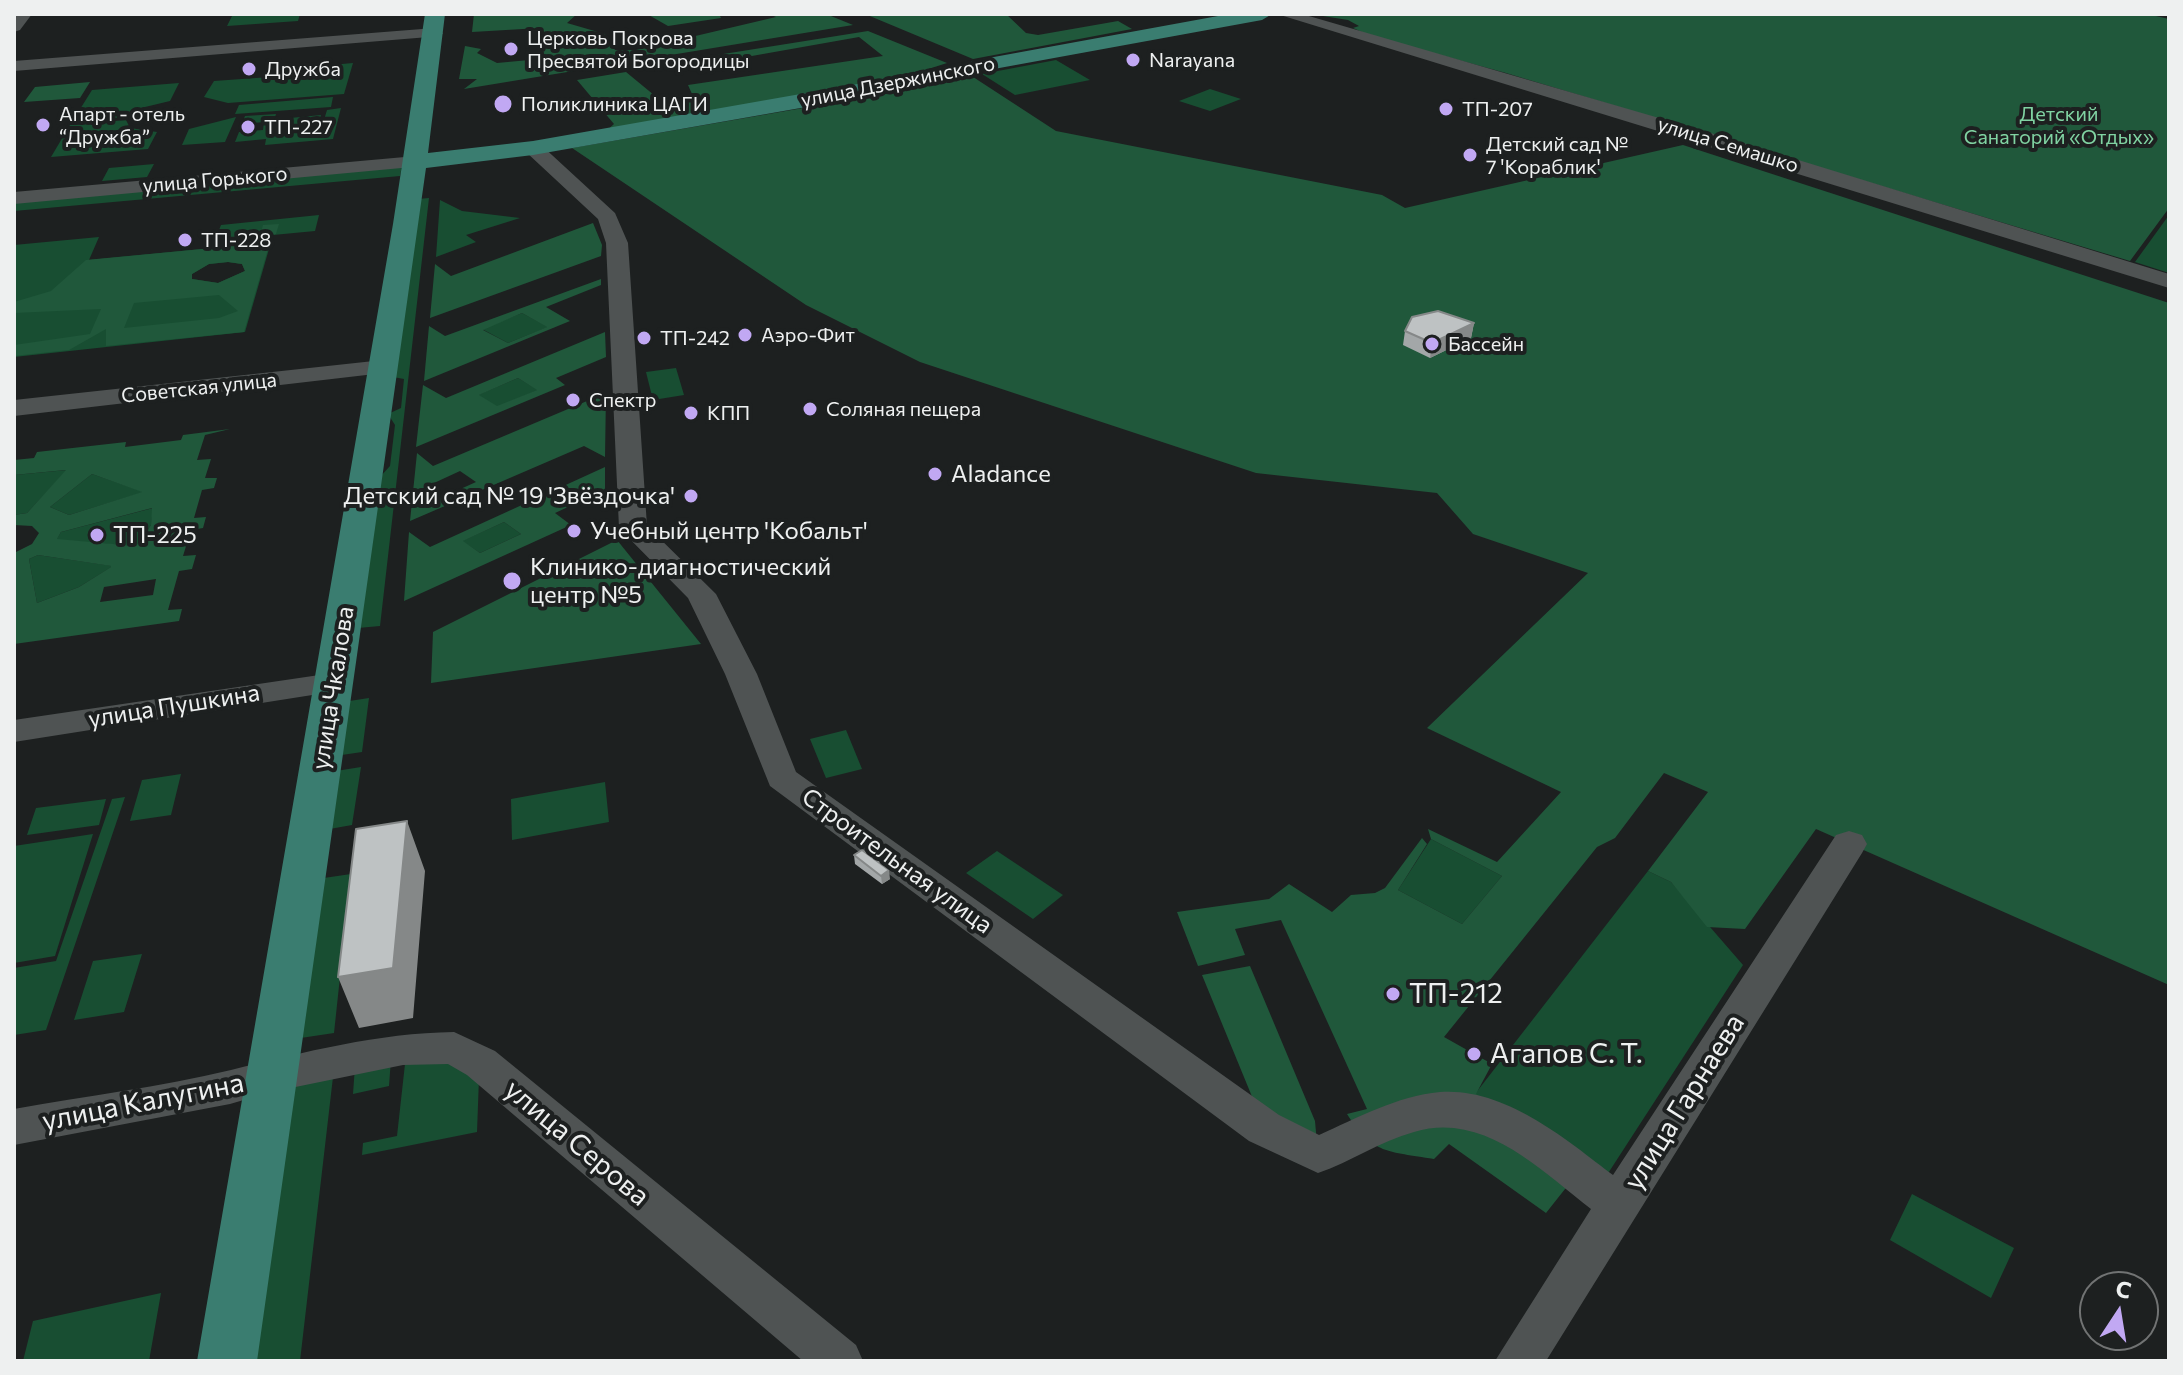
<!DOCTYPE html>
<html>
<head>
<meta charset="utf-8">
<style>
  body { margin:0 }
  #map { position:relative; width:2183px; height:1375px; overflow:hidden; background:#1d2020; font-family:Commissioner,sans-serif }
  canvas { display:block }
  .frame { position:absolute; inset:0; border:16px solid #eef0f0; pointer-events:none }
  .north { position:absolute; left:2079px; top:1271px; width:80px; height:80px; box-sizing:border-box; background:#1d2020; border:2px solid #717373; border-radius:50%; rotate:12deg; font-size:22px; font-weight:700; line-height:32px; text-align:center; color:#eef0f0 }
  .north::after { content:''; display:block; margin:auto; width:28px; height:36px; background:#c1a8f3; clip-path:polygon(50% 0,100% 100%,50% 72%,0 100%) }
</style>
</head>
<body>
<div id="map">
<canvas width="2183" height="1375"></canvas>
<div class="frame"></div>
<div class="north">С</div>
</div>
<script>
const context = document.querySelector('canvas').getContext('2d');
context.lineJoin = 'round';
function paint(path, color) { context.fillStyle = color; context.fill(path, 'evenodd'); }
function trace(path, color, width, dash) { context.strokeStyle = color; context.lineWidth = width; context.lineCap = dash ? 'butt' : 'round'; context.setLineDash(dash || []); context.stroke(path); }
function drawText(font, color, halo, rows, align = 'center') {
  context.font = font + ' Commissioner,sans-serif'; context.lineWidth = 8; context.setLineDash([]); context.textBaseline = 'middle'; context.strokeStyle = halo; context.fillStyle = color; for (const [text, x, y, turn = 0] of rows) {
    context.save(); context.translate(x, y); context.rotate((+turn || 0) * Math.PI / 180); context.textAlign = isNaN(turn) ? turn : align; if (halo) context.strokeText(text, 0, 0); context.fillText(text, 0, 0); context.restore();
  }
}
paint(new Path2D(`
  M233 14H300L298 21 227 26Z
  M1056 60 1090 80 1015 95 982 74Z
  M353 63 344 94 228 103 204 97 214 81 284 76 287 69Z
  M179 83 170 101 145 107 129 117 72 122 92 90Z
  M1210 89 1241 99 1210 111 1179 101Z
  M333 97 331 107 235 114 239 105Z
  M341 108 333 139 265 145 266 139 235 142 239 132 263 130 264 122 242 124 245 116 276 114 269 137 274 136 280 119 321 115 316 132 320 133 327 110Z
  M236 117 225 142 182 145 189 129Z
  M126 120 130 128 157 132 148 149 51 157 70 125Z
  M154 164 147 177 102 181 109 168Z
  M402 165 400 176 14 211V201Z
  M429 198 380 626 358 628 379 478 390 466 395 425 388 414 401 408 404 379 393 377 418 199Z
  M440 200 462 211 520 218 466 235 476 242 436 257Z
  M319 215 315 231 273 235 245 332 14 357V245L99 237 89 260 212 248 221 225ZM228 262 242 264 245 271 218 283 192 279V274L209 264Z
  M2169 215V273L2135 262Z
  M522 313 548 327 508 343 482 329Z
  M676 368 684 395 653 400 646 372Z
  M518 378 538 390 497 407 478 395Z
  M67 470 27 513 14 515V475Z
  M92 474 144 492 69 515 50 507Z
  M153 508 151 525 136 546 56 540 61 532Z
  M504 522 521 534 480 553 462 541Z
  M38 555 113 566 79 587 37 603 29 559Z
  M369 698 362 752 335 756 343 702Z
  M846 730 862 769 826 778 810 739Z
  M361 767 352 825 324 830 336 771Z
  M181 774 171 815 130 821 142 780Z
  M605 782 609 822 512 840 511 799Z
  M125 797 46 1030 14 1035V968L56 961 112 799Z
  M106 799 99 825 27 835 36 808Z
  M93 834 55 956 14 963V846Z
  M1431 839 1502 876 1462 924 1398 890Z
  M997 851 1063 895 1033 919 966 873Z
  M1648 871 1671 882 1743 965 1605 1178 1475 1094Z
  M351 874 334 1033 294 1039 317 879Z
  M142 954 124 1012 74 1020 93 961Z
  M426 1053 479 1078 477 1132 362 1155 363 1143 397 1136 406 1055Z
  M391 1059 389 1086 353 1094 355 1066Z
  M333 1077 300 1361H247L287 1084Z
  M1912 1194 2014 1248 1991 1298 1890 1240Z
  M161 1293 149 1361H23L33 1321Z`), '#184e32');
paint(new Path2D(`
  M474 14H577L567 23 605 34 615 50H636L776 17 769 14H826L853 25 464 89 477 79H459L465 46 481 49 477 53 497 63 529 60 544 45 543 40 530 37 540 28 472 32Z
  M647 14H719L721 18 668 26Z
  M865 14H1006L1026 33 1038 35 1118 21 1132 29 973 59Z
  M1333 14H2147L2169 19V208L2130 261 1506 73 1371 36 1353 28 1359 26 1348 20 1323 16Z
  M868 31 947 63 885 83 604 133 614 124 577 80 626 72 660 100 692 94 688 85 883 56 859 37 701 65 692 59Z
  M967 73 1056 131 1382 195 1405 208 1683 145 2169 303V985L1816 829 1745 929 1707 927 1671 882 1648 871 1708 792 1664 773 1615 838 1597 847 1444 1037 1492 1064 1476 1094 1584 1165 1546 1213 1449 1144 1434 1159C1388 1151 1373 1155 1347 1114L1367 1109 1281 920 1235 929 1245 955 1198 966 1177 912 1269 899 1289 884 1332 912 1351 895 1375 893 1385 888 1422 838 1427 844 1398 890 1462 924 1502 876 1431 839 1428 829 1497 862 1561 792 1427 728 1588 573 1473 534 1437 493 1256 473 920 362 806 305 572 148 913 89Z
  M90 82 80 98 24 102 35 87Z
  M593 223 602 245 601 256 430 318 435 264 451 276Z
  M279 224 276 234 272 235 244 332 106 346V329L69 350 14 356V345L90 334 101 309 14 313V302L51 291 86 260 213 248 223 239 260 236 263 225ZM228 262 242 264 245 271 218 283 192 279V274L209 264ZM219 295 238 311 219 318 124 328 134 303Z
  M601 279V285L546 307 570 321 424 381 429 326 445 336ZM522 313 547 327 508 343 483 330Z
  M605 332 606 357 556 378 565 385 416 447 423 385 446 398ZM518 378 537 390 497 406 479 395Z
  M606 393 605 457 584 446 410 521 417 453 433 466ZM460 471 476 482 436 500 421 489Z
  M230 429 205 435 197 460 211 459 205 478H217L214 488 202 490 194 518 206 517 203 528 191 530 183 556 196 555 192 569 179 571 168 610 182 609 179 621 14 644V553L32 544 39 533 32 526 14 525V515L27 513 66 470 14 475V460L34 458 37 452 126 442 125 447 181 440 183 435ZM92 474 142 492 69 515 50 507ZM152 508 151 525 136 546 57 539 61 532ZM38 555 111 566V567L79 587 37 603 29 559ZM156 579 153 595 100 602 104 587Z
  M605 467V490L555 513 571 525 404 601 409 532 430 547ZM504 522 521 534 480 553 463 541Z
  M617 540 701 644 431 683 433 632Z
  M1250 966 1315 1121 1318 1155 1253 1099 1202 975Z`), '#20583b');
paint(new Path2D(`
  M16 14H32L20 30 14 32Z
  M1277 14H1302L1714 134 2169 274V288Z
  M435 28 443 33 441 36 14 71V61Z
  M533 142 540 144 615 213 628 243 647 526 716 594 757 674 796 772 1279 1115 1319 1135C1357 1118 1397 1096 1440 1092 1504 1087 1566 1139 1613 1175L1836 835 1849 831 1862 835 1867 844 1862 853 1546 1361H1495L1591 1209C1540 1170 1484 1111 1414 1132 1380 1141 1351 1162 1318 1173L1249 1141 770 786 725 674 688 598 619 528 606 243 598 219 526 152 523 148 526 144Z
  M416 156 423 158 426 162 423 166 14 204V192Z
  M383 360 392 362 395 367 392 372 14 416V400Z
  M333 673 344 676 349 683 344 690 14 742V720Z
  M454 1032 495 1051 856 1345 863 1361H803L467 1075 448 1064 403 1065 271 1092 230 1104 14 1145V1109C86 1096 160 1087 231 1070 305 1052 378 1033 454 1032Z`), '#4f5353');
paint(new Path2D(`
  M425 14H445L428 153 533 141 920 73 972 61 1229 14H1272L1262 20 972 73 920 87 533 155 426 168 257 1361H197L393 224Z`), '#3a7d70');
paint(new Path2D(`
  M1474 323 1471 338 1430 358 1403 345 1405 331Z
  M854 855 890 879 882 884 855 864Z`), '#a3a7a8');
paint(new Path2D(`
  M1474 323 1471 338 1430 358 1432 343Z
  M407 821 425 871 413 1018 359 1028 338 977Z
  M889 870 890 879 882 884 881 876Z`), '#858888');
const building = new Path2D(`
  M1438 311 1474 323 1432 343 1405 331 1412 317Z
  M407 821 393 968 338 977 356 829Z
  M862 850 889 870 881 876 854 855Z`);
paint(building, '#bec2c3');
trace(building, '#858888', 2);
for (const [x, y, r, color] of [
  [511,49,8,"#c1a8f3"],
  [1133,60,8,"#c1a8f3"],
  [249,69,8,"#c1a8f3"],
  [503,104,10,"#c1a8f3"],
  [1446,109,8,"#c1a8f3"],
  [43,125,8,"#c1a8f3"],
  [248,127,8,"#c1a8f3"],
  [1470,155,8,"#c1a8f3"],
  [185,240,8,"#c1a8f3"],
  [745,335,8,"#c1a8f3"],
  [644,338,8,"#c1a8f3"],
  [1432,344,8,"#c1a8f3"],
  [573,400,8,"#c1a8f3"],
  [810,409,8,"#c1a8f3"],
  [691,413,8,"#c1a8f3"],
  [935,474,8,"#c1a8f3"],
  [691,496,8,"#c1a8f3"],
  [574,531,8,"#c1a8f3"],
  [97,535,8,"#c1a8f3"],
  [512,581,10,"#c1a8f3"],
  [1393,994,8,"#c1a8f3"],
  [1474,1054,8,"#c1a8f3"]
]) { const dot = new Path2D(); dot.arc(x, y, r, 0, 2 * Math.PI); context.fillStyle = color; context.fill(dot); trace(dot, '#1d2020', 3); }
drawText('20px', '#eef0f0', '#1d2020', [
  ["Церковь Покрова",527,38],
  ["Пресвятой Богородицы",527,61],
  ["Narayana",1149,60],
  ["Дружба",265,69],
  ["Поликлиника ЦАГИ",521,104],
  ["ТП-207",1462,109],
  ["Апарт - отель",59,114],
  ["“Дружба”",59,137],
  ["ТП-227",264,127],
  ["Детский сад №",1486,144],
  ["7 'Кораблик'",1486,167],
  ["ТП-228",201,240],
  ["Аэро-Фит",761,335],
  ["ТП-242",660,338],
  ["Бассейн",1448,344],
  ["Спектр",589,400],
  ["Соляная пещера",826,409],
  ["КПП",707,413]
], 'left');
drawText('20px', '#eef0f0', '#1d2020', [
  ["улица Дзержинского",898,82,-11],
  ["улица Семашко",1728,145,17],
  ["улица Горького",215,180,-5],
  ["Советская улица",199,388,-6]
]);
drawText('20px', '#80d3a2', '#1d2020', [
  ["Детский",2059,114],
  ["Санаторий «Отдых»",2059,137]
]);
drawText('24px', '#eef0f0', '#1d2020', [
  ["Aladance",951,474],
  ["Детский сад № 19 'Звёздочка'",675,496,"right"],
  ["Учебный центр 'Кобальт'",590,531],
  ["ТП-225",113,535],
  ["Клинико-диагностический",530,567],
  ["центр №5",530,595]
], 'left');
drawText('24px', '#eef0f0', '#1d2020', [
  ["улица Чкалова",333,688,-81],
  ["улица Пушкина",174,706,-9],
  ["Строительная улица",897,861,36]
]);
drawText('28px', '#eef0f0', '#1d2020', [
  ["ТП-212",1409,994],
  ["Агапов С. Т.",1490,1054]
], 'left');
drawText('28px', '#eef0f0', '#1d2020', [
  ["улица Калугина",143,1102,-11],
  ["улица Гарнаева",1684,1102,-58],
  ["улица Серова",577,1143,40]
]);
</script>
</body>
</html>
